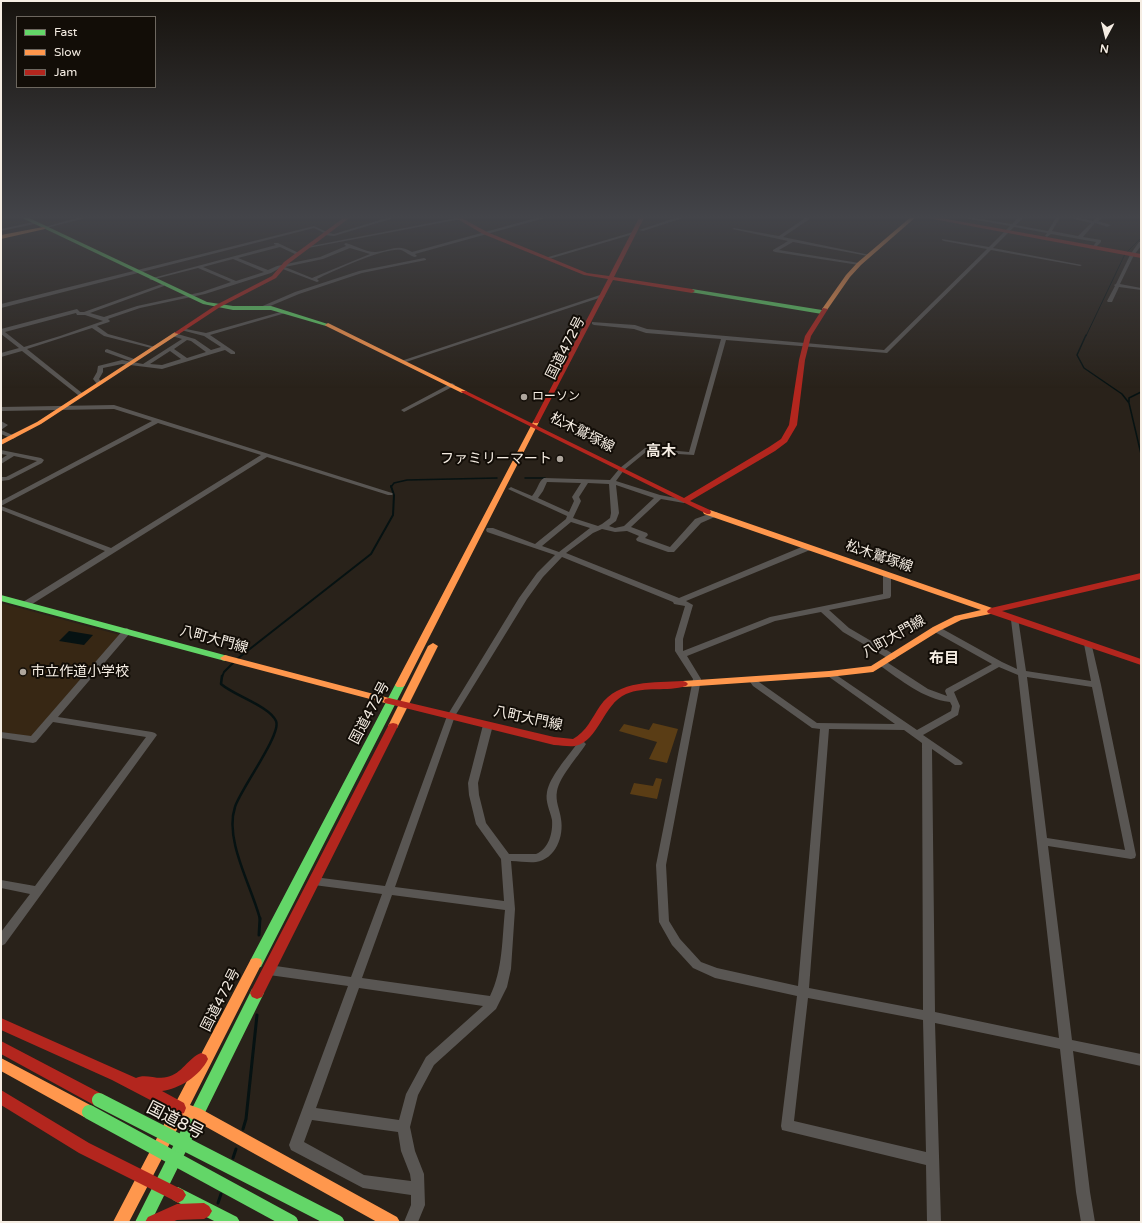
<!DOCTYPE html>
<html>
<head>
<meta charset="utf-8">
<style>
  body { margin:0 }
  #map { position:relative; width:1142px; height:1223px; overflow:hidden; background:#29221a; font-family:"Varela Round",sans-serif }
  canvas { display:block }
  .frame { position:absolute; inset:0; border:2px solid #f5ede3; pointer-events:none }
  .legend { position:absolute; left:16px; top:16px; width:140px; height:72px; box-sizing:border-box; background:#120d07; border:1px solid #6d675f; margin:0; padding:5px 7px; list-style:none; font-size:12px; color:#f5ede3 }
  .legend li { display:flex; align-items:center; gap:8px; height:20px }
  .legend b { width:20px; border:1px solid #6d675f }
  .north { position:absolute; left:1086px; top:16px; width:40px; height:40px; -webkit-text-stroke:3px #120d07; paint-order:stroke; rotate:187deg; font-size:11px; font-weight:700; line-height:16px; text-align:center; color:#f5ede3 }
  .north::after { content:''; display:block; margin:auto; width:14px; height:18px; background:#f5ede3; clip-path:polygon(50% 0,100% 100%,50% 72%,0 100%) }
</style>
</head>
<body>
<div id="map">
<canvas width="1142" height="1223"></canvas>
<div class="frame"></div>
<ul class="legend">
<li><b style="height:5px;background:#63d668"></b>Fast</li>
<li><b style="height:5px;background:#ff974d"></b>Slow</li>
<li><b style="height:5px;background:#b3261e"></b>Jam</li>
</ul>
<div class="north">N</div>
</div>
<script>
const context = document.querySelector('canvas').getContext('2d');
context.lineJoin = 'round';
function paint(path, color) { context.fillStyle = color; context.fill(path, 'evenodd'); }
function trace(path, color, width, dash) { context.strokeStyle = color; context.lineWidth = width; context.lineCap = dash ? 'butt' : 'round'; context.setLineDash(dash || []); context.stroke(path); }
function drawText(font, color, halo, rows, align = 'center') {
  context.font = font + ' "Varela Round","Noto Sans JP",sans-serif'; context.lineWidth = 4; context.setLineDash([]); context.textBaseline = 'middle'; context.strokeStyle = halo; context.fillStyle = color; for (const [text, x, y, turn = 0] of rows) {
    context.save(); context.translate(x, y); context.rotate((+turn || 0) * Math.PI / 180); context.textAlign = isNaN(turn) ? turn : align; if (halo) context.strokeText(text, 0, 0); context.fillText(text, 0, 0); context.restore();
  }
}
paint(new Path2D(`
  M1 603 120 635 31 737 1 732Z`), '#372714');
paint(new Path2D(`
  M653 723 678 729 667 763 649 759 657 742 619 731 624 724 649 730Z
  M656 778 662 779 657 799 630 794 634 783 653 786Z`), '#5a3d15');
paint(new Path2D(`
  M69 631 93 635 84 645 59 641Z`), '#061212');
trace(new Path2D(`
  M1086 336 1125 254 1141 238`), '#061212', 1);
trace(new Path2D(`
  M1086 335 1077 355 1084 368 1122 394 1129 403 1141 454
  M1129 402V398L1141 392
  M525 478H545
  M391 487 394 483 407 480 497 478`), '#061212', 1.5);
trace(new Path2D(`
  M237 659 371 554 393 515 394 495 391 486
  M222 677 224 672 234 662`), '#061212', 2);
trace(new Path2D(`
  M222 676 221 684C235 696 269 706 276 721 282 734 240 790 235 807 224 840 252 887 260 919`), '#061212', 2.5);
trace(new Path2D(`
  M259 935 260 918
  M243 1129 246 1119 257 1015
  M233 1158 236 1149
  M218 1203 221 1194`), '#061212', 3);
paint(new Path2D(`
  M1 216H8L1 219Z
  M84 216H93L43 229 41 228Z
  M393 216H401L334 236 324 235V233L314 228 1 308V304L314 226 329 233 334 234Z
  M466 216H477L308 248 306 247Z
  M543 216H552L415 254 417 256 415 257C410 256 406 252 401 250 385 247 333 271 317 279L319 281 317 282 280 268 271 273 205 294 140 308 108 319 110 321 109 322 97 326 108 334 155 347V349L104 336 92 328 27 349 82 393V395H78L22 351 1 357V353L19 348 1 334V329L77 309 80 312H84L162 284H164V286L90 313 104 317 137 306 202 292 231 282 198 268 151 280 149 279 276 245 274 244V243H278L301 254 297 255 280 247 238 258 268 270 277 266 320 257 346 246 344 244 346 243C354 245 368 253 376 252 391 251 397 243 412 252ZM350 248 370 254 312 278 285 267 323 259ZM233 259 264 272 236 281 203 267ZM76 313 77 315H85L103 321 60 336 24 347 5 332Z
  M681 216H689L643 231 639 230Z
  M808 216H814L783 237 870 255 868 256 793 242 779 250 859 263 861 264 859 265 775 252 773 251V250L788 241 732 229 734 228 779 236Z
  M1020 216H1025L1016 225 1048 231 1057 216H1061L1052 231 1078 236 1091 223 1062 216H1073L1093 221 1099 216H1105L1098 221 1111 225 1107 227 1105 226 1095 223 1083 237 1101 240V242L1094 249 1092 248 1096 242 1051 234 1047 237 1045 236 1047 233 1014 227 993 248 1082 265 1080 266 991 250 887 353 726 340 694 455 646 452 624 470 616 481 660 495 686 500 687 501 686 502 684 503 661 499 631 527 647 533 648 535 645 538 670 547 695 519 714 512H717L718 514 717 516 701 523 674 552H668L637 541 636 539 639 536 627 531 615 532 602 529 593 533 566 553 679 598 804 546H810L811 548 810 550 686 601 693 605 683 639V651L770 617 883 594V575L887 573 891 575V596L890 598 829 610 849 628 895 655 896 657 895 659H889L843 632 821 612 775 621 687 656 701 679 666 865 669 921 680 939 701 962 717 968 798 986 820 729 812 728 753 686 748 679 749 677H755L759 682 817 723 895 724 825 674 829 671 832 672 917 730 951 711 952 706 950 702C923 699 901 680 879 665L878 663 879 661H885L928 689 947 696 945 691 946 689 992 664 933 631 932 629 933 627H939L1002 662 1017 669 1011 620 1012 618H1018L1026 671 1091 681 1084 644 1085 642H1091L1101 685 1136 855 1135 858 1131 859 1048 846 1072 1040 1141 1054V1066L1073 1051 1090 1192 1095 1222H1081L1076 1192 1060 1049 935 1023 941 1222H927L926 1165 782 1130 781 1126 797 996 715 978 693 968 672 945 659 922 656 865 693 679 675 651V639L685 606 674 604 673 602 562 557 543 577 527 599 455 716 395 887 504 901 501 859 476 824 469 795 468 783 483 725 485 723H491L493 725 478 783 479 795 486 823 509 854H536C549 849 553 832 552 820 550 810 545 802 547 792 550 776 567 758 576 745L573 741 575 739H581L586 744C577 758 560 776 557 791 555 801 560 810 561 819 564 836 556 859 536 862 528 863 520 861 511 861L515 909 511 969 507 987 496 1009 434 1065 418 1095 410 1127 415 1151 424 1174 425 1205 418 1222H404L411 1205V1195L363 1188 291 1150 289 1145 348 986 269 975 265 973 263 970 265 967 269 965 351 977 382 894 314 885 310 884 309 881 310 878 314 877 385 886 447 716 519 598 537 573 555 555 487 532 486 530 487 528H493L535 544 566 519 567 516 508 489 511 487 513 488 532 496C537 491 539 480 544 478L610 480 620 468 645 448 689 452 721 339 646 333 634 329 594 325 592 324V322L635 325 647 329 884 350 987 249 944 241 942 240V239L989 247 1010 226 970 219H968V217L1012 224ZM547 482 581 483 572 497 574 501 569 512 538 498 543 491ZM588 483 609 484 611 513 610 518 602 524 598 526 573 518 581 501 579 497ZM616 485 654 498 624 526 615 528 609 526 616 521 619 513ZM571 522 590 528 559 552 542 546ZM999 667 1018 675 1059 1038 935 1012 932 749 955 765H961L963 763 961 761 923 735 958 715 960 706 954 692ZM1027 677 1092 687 1125 850 1047 838ZM829 729 904 730 922 743 923 1010 809 988ZM392 895 505 910C502 938 503 970 490 996L362 978ZM359 988 483 1006 426 1057 406 1094 399 1120 316 1108ZM808 998 923 1020 926 1152 794 1121ZM312 1120 398 1132 401 1151 410 1174 411 1181 364 1175 304 1142Z
  M33 222H35V224L1 231V229Z
  M633 232 637 233 549 259 545 258Z
  M1139 242H1141V246L1134 255 1120 284 1141 288V290L1119 287 1112 302H1108L1107 301 1115 286 1114 285 1116 284 1130 255Z
  M424 258 426 259V260L362 273 299 294 263 309 258 308 295 292 359 271Z
  M600 295 605 296 406 362 401 361Z
  M284 311 289 312 210 335 235 352V354H231L225 350 162 369 122 364 103 368V372L99 379 102 383 101 384H97L93 379 97 372 98 366 122 360 143 364 182 339 172 336V334L174 333 195 339 211 350 221 347 204 336 181 330V328L206 333ZM187 340 191 341 206 352 187 358 174 349ZM170 351 181 359 162 365 150 364Z
  M107 349 134 359 135 360 130 361 105 352V350Z
  M452 383 455 385 454 386 406 411 404 412 401 410Z
  M114 405 392 493 393 494 392 495H388L267 457 29 606H23L22 604 23 602 105 551 1 510V501L152 421 114 409 1 411V407ZM158 423 261 455 111 548 1 506Z
  M1 421 8 425 1 430Z
  M1 430 15 436 16 437 13 439 1 434Z
  M1 450 41 458 44 460 42 463 9 480 1 481V477H6L37 461 14 456 1 464V459L7 455 1 454Z
  M127 628 131 631 130 633 58 717 152 732 155 733 157 735 5 944 1 946V932L30 894 1 888V880L35 886 146 737 53 722 36 742 33 743 1 738V732L31 736 124 629Z`), '#595653');
paint(new Path2D(`
  M18 216H25L207 302 233 306H271L331 325 326 326 271 310H233L203 304Z
  M692 289 822 310 825 312 822 314 690 292 689 291Z
  M1 595 228 656 230 658 225 661 1 601Z
  M400 682 405 685 261 967 256 968 251 967 250 963 251 959 395 685Z
  M257 987 262 989 264 993 151 1222H135L252 989Z
  M178 1187 237 1217 240 1222H216L173 1200 170 1195 173 1190Z`), '#63d668');
paint(new Path2D(`
  M912 216H917L861 265 850 277 827 310H823L822 309 846 275 857 263Z
  M43 227 45 228V229L1 239V235Z
  M328 323 466 391 467 392 466 393H462L326 326 325 325Z
  M175 332 180 333 41 424 1 445V440L37 422Z
  M536 420 539 422 405 685 403 687H397L395 685 533 422Z
  M704 510H710L995 609 996 611 995 613 961 620 939 631 873 672 829 677 683 687 680 686 678 684 680 682 683 681 829 671 871 666 933 627 955 616 981 610 704 514 703 512Z
  M433 643 438 646 397 728H389L388 726 428 646Z
  M225 655 389 698 393 699 394 701 393 703 389 704 222 660 220 658Z
  M256 958 261 959 262 963 190 1105 201 1109 397 1217 400 1222H377L192 1119 184 1116 129 1222H113L172 1109 174 1103 176 1102 251 959Z
  M1 1058 94 1107 96 1112 94 1117 89 1119 84 1117 1 1071Z`), '#ff974d');
paint(new Path2D(`
  M346 216H352L288 264 276 278 220 307 179 334 174 333 216 305 272 276 284 262Z
  M452 216H458L487 232 587 273 609 276 640 216H645L614 277 692 289 695 291 692 293 613 280 539 422 538 423H534L533 422 608 279 584 275 483 234Z
  M917 216H930L1141 254V258Z
  M823 308 828 309 811 336 805 360 797 425 787 442 775 451 690 501 710 510 711 512 710 514H707L461 392 462 391H466L684 498 769 447 781 439 789 425 799 360 805 336Z
  M1141 573V579L1002 611 1141 659V665L988 613 987 611 991 608Z
  M683 681 686 682 688 684 686 686C667 692 645 686 626 694 603 704 599 741 575 746 568 747 561 745 554 745L389 704 385 703 384 701 385 699 389 698 554 737 573 739C586 732 592 718 600 706 619 679 654 683 683 681Z
  M393 723 397 724 398 726 262 997 257 999 252 997 250 993 252 989 388 726 389 724Z
  M1 1018 136 1078C145 1073 157 1080 167 1077 182 1074 188 1058 201 1053L206 1055 208 1059C200 1076 179 1089 162 1091L184 1103 186 1108 184 1113 179 1115 112 1080 1 1030Z
  M1 1041 104 1095 106 1100 104 1105 99 1107 94 1105 1 1054Z
  M1 1090 89 1143 183 1190 186 1195 183 1200 178 1203 173 1200 79 1153 1 1105Z
  M204 1203 209 1206 212 1211 209 1216 204 1219 177 1220 172 1222H145L148 1217 177 1204Z`), '#b3261e');
trace(new Path2D(`
  M99 1100 337 1222
  M89 1112 291 1222`), '#63d668', 14);
const sky = context.createLinearGradient(0, 0, 0, 388);
sky.addColorStop(0, '#17130e');
sky.addColorStop(0.56, '#434449');
sky.addColorStop(1, '#43444900');
context.fillStyle = sky;
context.fillRect(0, 0, 1142, 388);
for (const [x, y, r, color] of [
  [524,397,4,"#aea69d"],
  [560,459,4,"#aea69d"],
  [23,672,4,"#aea69d"]
]) { const dot = new Path2D(); dot.arc(x, y, r, 0, 2 * Math.PI); context.fillStyle = color; context.fill(dot); trace(dot, '#120d07', 1.5); }
drawText('12px', '#f5ede3', '#120d07', [
  ["ローソン",532,397]
], 'left');
drawText('14px', '#f5ede3', '#120d07', [
  ["国道472号",566,348,-63],
  ["松木鷲塚線",582,433,27],
  ["松木鷲塚線",879,557,19],
  ["八町大門線",894,637,-30],
  ["八町大門線",214,640,15],
  ["国道472号",370,713,-62],
  ["八町大門線",528,719,12],
  ["国道472号",221,1000,-63]
]);
drawText('14px', '#f5ede3', '#120d07', [
  ["ファミリーマート",552,459],
  ["市立作道小学校",31,672,"left"]
], 'right');
drawText('bold 15px', '#f5ede3', '#120d07', [
  ["高木",661,452],
  ["布目",944,659]
]);
drawText('17px', '#f5ede3', '#120d07', [
  ["国道8号",175,1121,27]
]);
</script>
</body>
</html>
